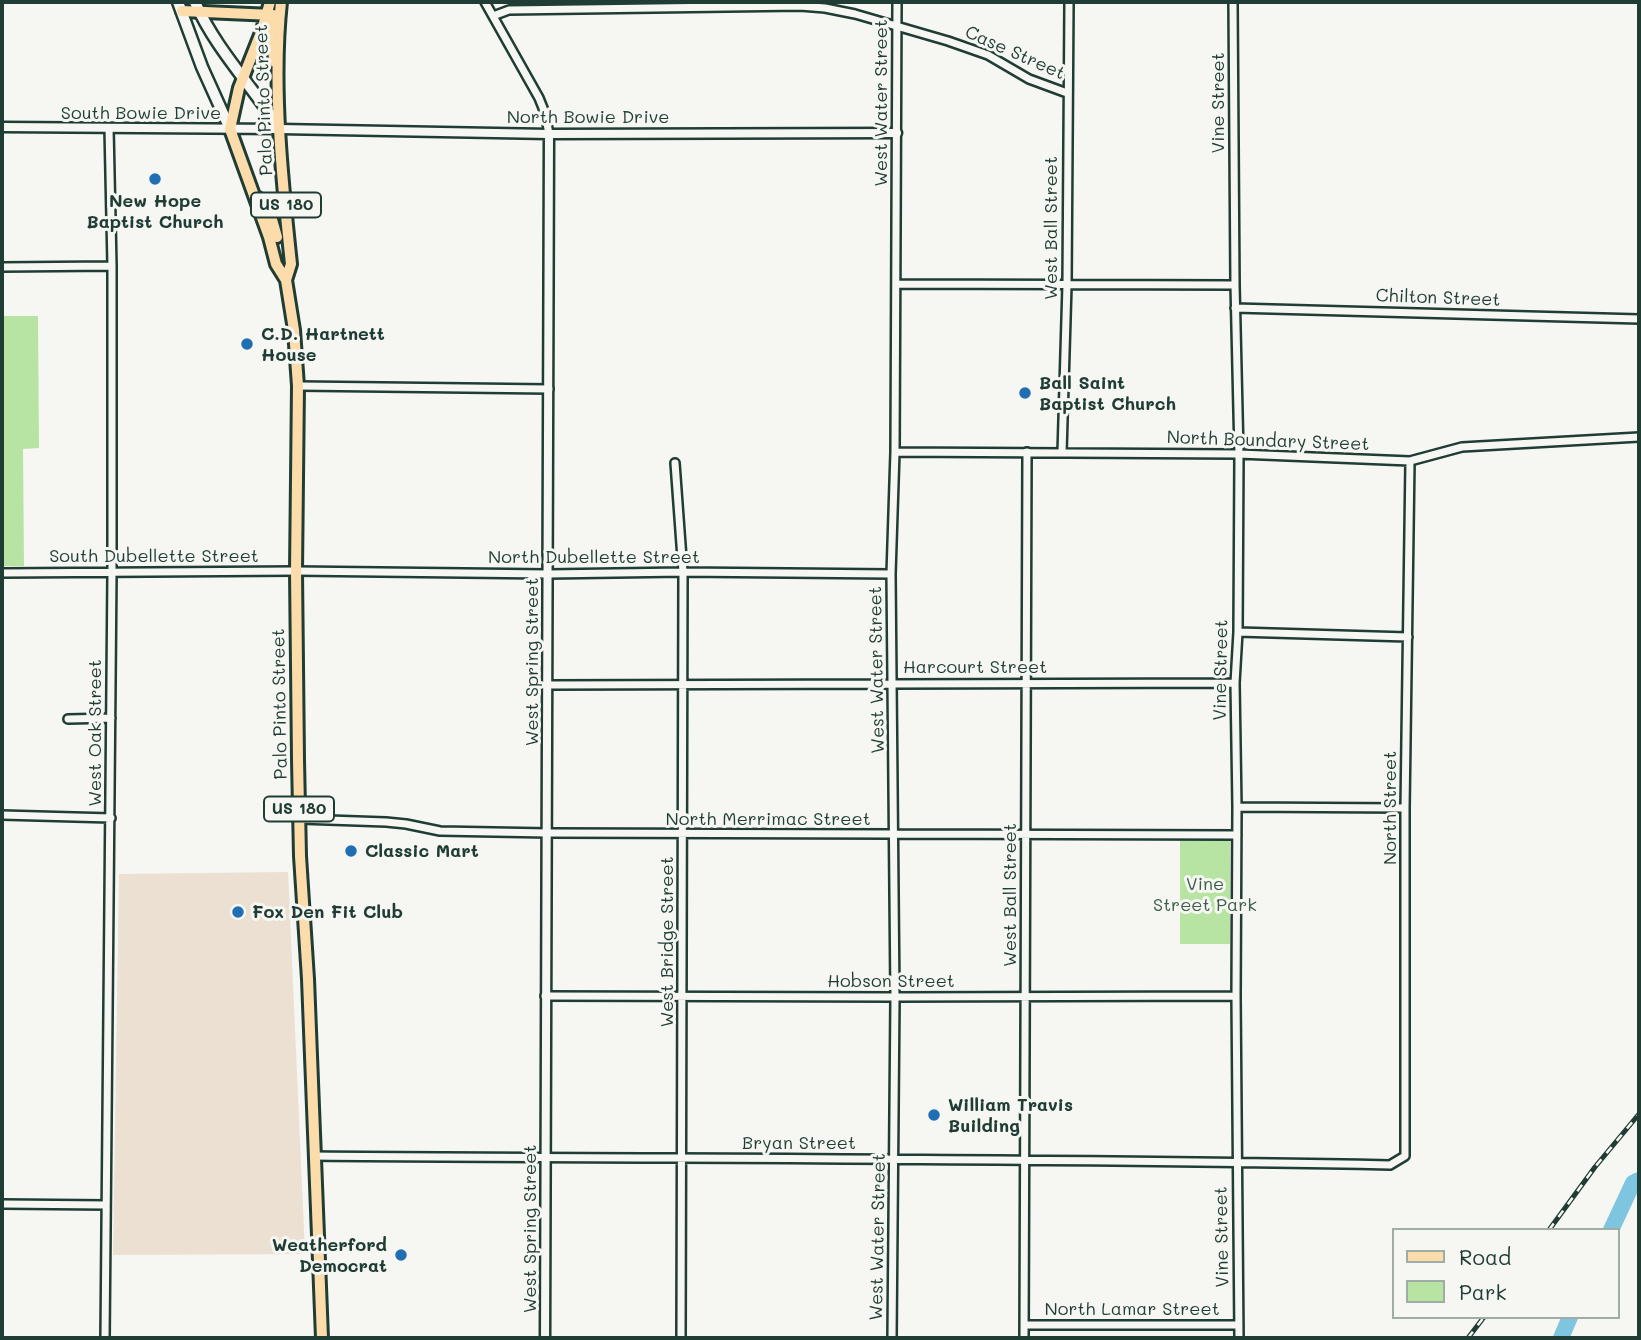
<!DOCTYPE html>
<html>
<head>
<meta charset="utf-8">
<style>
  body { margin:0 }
  #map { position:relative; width:1641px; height:1340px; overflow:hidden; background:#f6f6f2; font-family:Mali,sans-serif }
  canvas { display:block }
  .frame { position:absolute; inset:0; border:4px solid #1f3d34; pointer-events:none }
  .legend { position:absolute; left:1392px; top:1228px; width:228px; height:91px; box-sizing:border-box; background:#f6f6f2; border:2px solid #a0aca6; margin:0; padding:9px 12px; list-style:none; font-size:21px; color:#1f3d34 }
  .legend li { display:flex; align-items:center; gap:14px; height:35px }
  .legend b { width:35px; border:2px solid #a0aca6 }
</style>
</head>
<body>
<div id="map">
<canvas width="1641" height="1340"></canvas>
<div class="frame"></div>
<ul class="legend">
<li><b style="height:9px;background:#fddcac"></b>Road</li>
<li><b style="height:19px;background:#b7e4a2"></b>Park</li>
</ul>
</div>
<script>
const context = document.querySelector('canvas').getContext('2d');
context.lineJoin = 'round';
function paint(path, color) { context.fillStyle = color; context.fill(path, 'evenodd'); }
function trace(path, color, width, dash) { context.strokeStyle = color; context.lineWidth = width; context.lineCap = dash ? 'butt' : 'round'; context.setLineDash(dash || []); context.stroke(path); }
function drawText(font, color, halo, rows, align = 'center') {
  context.font = font + ' Mali,sans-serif'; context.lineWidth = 6; context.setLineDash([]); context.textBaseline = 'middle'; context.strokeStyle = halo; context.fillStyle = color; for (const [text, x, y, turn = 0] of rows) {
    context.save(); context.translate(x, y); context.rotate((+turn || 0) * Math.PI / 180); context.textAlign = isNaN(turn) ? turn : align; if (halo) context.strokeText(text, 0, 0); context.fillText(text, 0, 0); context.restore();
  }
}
paint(new Path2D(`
  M288 872 305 1254 113 1255 119 874Z`), '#ebe0d1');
paint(new Path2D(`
  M2 316H38L39 448 23 449 24 566H2Z
  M1180 838H1226L1230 841V944H1180Z`), '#b7e4a2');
trace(new Path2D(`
  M1611 1230 1633 1183 1639 1180
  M1561 1338 1570 1317`), '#7ec5df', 16);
const minor = new Path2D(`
  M485 2 539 98 545 113 549 134
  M1233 2 1235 285 1239 454 1238 632 1235 683 1237 807 1236 996 1239 1338
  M493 16 509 10 800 6 825 8 855 14 948 41 988 55 1029 79 1067 93
  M2 267 112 266
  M896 284 1235 285
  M1235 308 1639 319
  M298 386 549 389
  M895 452 1239 454 1410 461 1462 447 1639 437
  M1062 453 1067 285 1069 2
  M675 463 683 572 681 1338
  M2 573 296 571 548 574 683 572 891 574
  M1238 632 1408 637
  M548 685 1235 683
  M68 719 111 718
  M1237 807 1405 808
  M2 815 111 818
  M300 819 386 822 406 824 440 831 548 833 1237 835
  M545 996 895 997 1236 996
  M315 1156C673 1159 1031 1158 1390 1165L1405 1156V808L1410 461
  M2 1204 106 1205
  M1025 1325H1239
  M105 1338 112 572V266L109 128
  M892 1338 895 997 891 574 895 452 897 2
  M1024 1338 1027 452`);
const tertiary = new Path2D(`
  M2 127 280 129 549 134 897 133
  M545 1338 549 134`);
const secondary = new Path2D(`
  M178 2 202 67 230 129
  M195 2C215 48 252 86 280 129`);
const primary = new Path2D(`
  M270 2 262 30 239 88 230 129 269 237 276 264 286 280 294 330 298 386 296 571 298 760 300 856 308 979 322 1338
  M281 2C272 85 282 180 291 264L286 280
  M182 11 273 15
  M267 14C275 28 270 45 275 62
  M258 198 269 209 277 237`);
trace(minor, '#1f3d34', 12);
trace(tertiary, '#1f3d34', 13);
trace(secondary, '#1f3d34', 15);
trace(primary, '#1f3d34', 16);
trace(minor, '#f6f6f2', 7);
trace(tertiary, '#f6f6f2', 8);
trace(secondary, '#f6f6f2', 10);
trace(primary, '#fddcac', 10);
const rail = new Path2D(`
  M1549 1230 1595 1167 1639 1114
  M1468 1338 1484 1317`);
trace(rail, '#1f3d34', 5);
trace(rail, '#f6f6f2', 2.5, [8]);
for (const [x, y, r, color] of [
  [155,179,7,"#1f6fb2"],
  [247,344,7,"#1f6fb2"],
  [1025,393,7,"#1f6fb2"],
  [351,851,7,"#1f6fb2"],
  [238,912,7,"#1f6fb2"],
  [934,1115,7,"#1f6fb2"],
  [401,1255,7,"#1f6fb2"]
]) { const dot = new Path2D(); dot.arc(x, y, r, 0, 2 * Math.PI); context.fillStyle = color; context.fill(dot); trace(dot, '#f6f6f2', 2.5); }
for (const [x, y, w] of [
  [286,205,70],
  [299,809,70]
]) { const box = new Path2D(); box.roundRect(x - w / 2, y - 12.5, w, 25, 5); context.fillStyle = '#f6f6f2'; context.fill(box); trace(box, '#1f3d34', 2); }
drawText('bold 16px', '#1f3d34', null, [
  ["US 180",286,205],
  ["US 180",299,809]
]);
drawText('18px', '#1f3d34', '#f6f6f2', [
  ["Case Street",1015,53,24],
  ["Palo Pinto Street",264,100,-92],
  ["West Water Street",881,103,-90],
  ["Vine Street",1218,103,-90],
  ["South Bowie Drive",141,113],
  ["North Bowie Drive",588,117],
  ["West Ball Street",1051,228,-90],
  ["Chilton Street",1438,298,2],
  ["North Boundary Street",1268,441,2],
  ["South Dubellette Street",154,556],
  ["North Dubellette Street",594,557],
  ["West Spring Street",532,662,-90],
  ["Harcourt Street",975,667],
  ["West Water Street",877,670,-91],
  ["Vine Street",1221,670,-89],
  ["Palo Pinto Street",280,704,-91],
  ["West Oak Street",95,733,-90],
  ["North Street",1390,808,-90],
  ["North Merrimac Street",768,819],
  ["West Ball Street",1010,895,-90],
  ["West Bridge Street",667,942,-90],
  ["Hobson Street",891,981],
  ["Bryan Street",799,1143],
  ["West Spring Street",530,1229,-90],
  ["West Water Street",878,1237,-89],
  ["Vine Street",1222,1237,-91],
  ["North Lamar Street",1132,1309]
]);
drawText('bold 18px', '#1f3d34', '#f6f6f2', [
  ["New Hope",155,201,"center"],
  ["Baptist Church",155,222,"center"],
  ["C.D. Hartnett",261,334],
  ["House",261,355],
  ["Ball Saint",1039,383],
  ["Baptist Church",1039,404],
  ["Classic Mart",365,851],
  ["Fox Den Fit Club",252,912],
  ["William Travis",948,1105],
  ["Building",948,1126],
  ["Weatherford",387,1245,"right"],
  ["Democrat",387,1266,"right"]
], 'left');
drawText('18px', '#3d5e4a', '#f6f6f2', [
  ["Vine",1205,884],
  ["Street Park",1205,905]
]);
</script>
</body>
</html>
